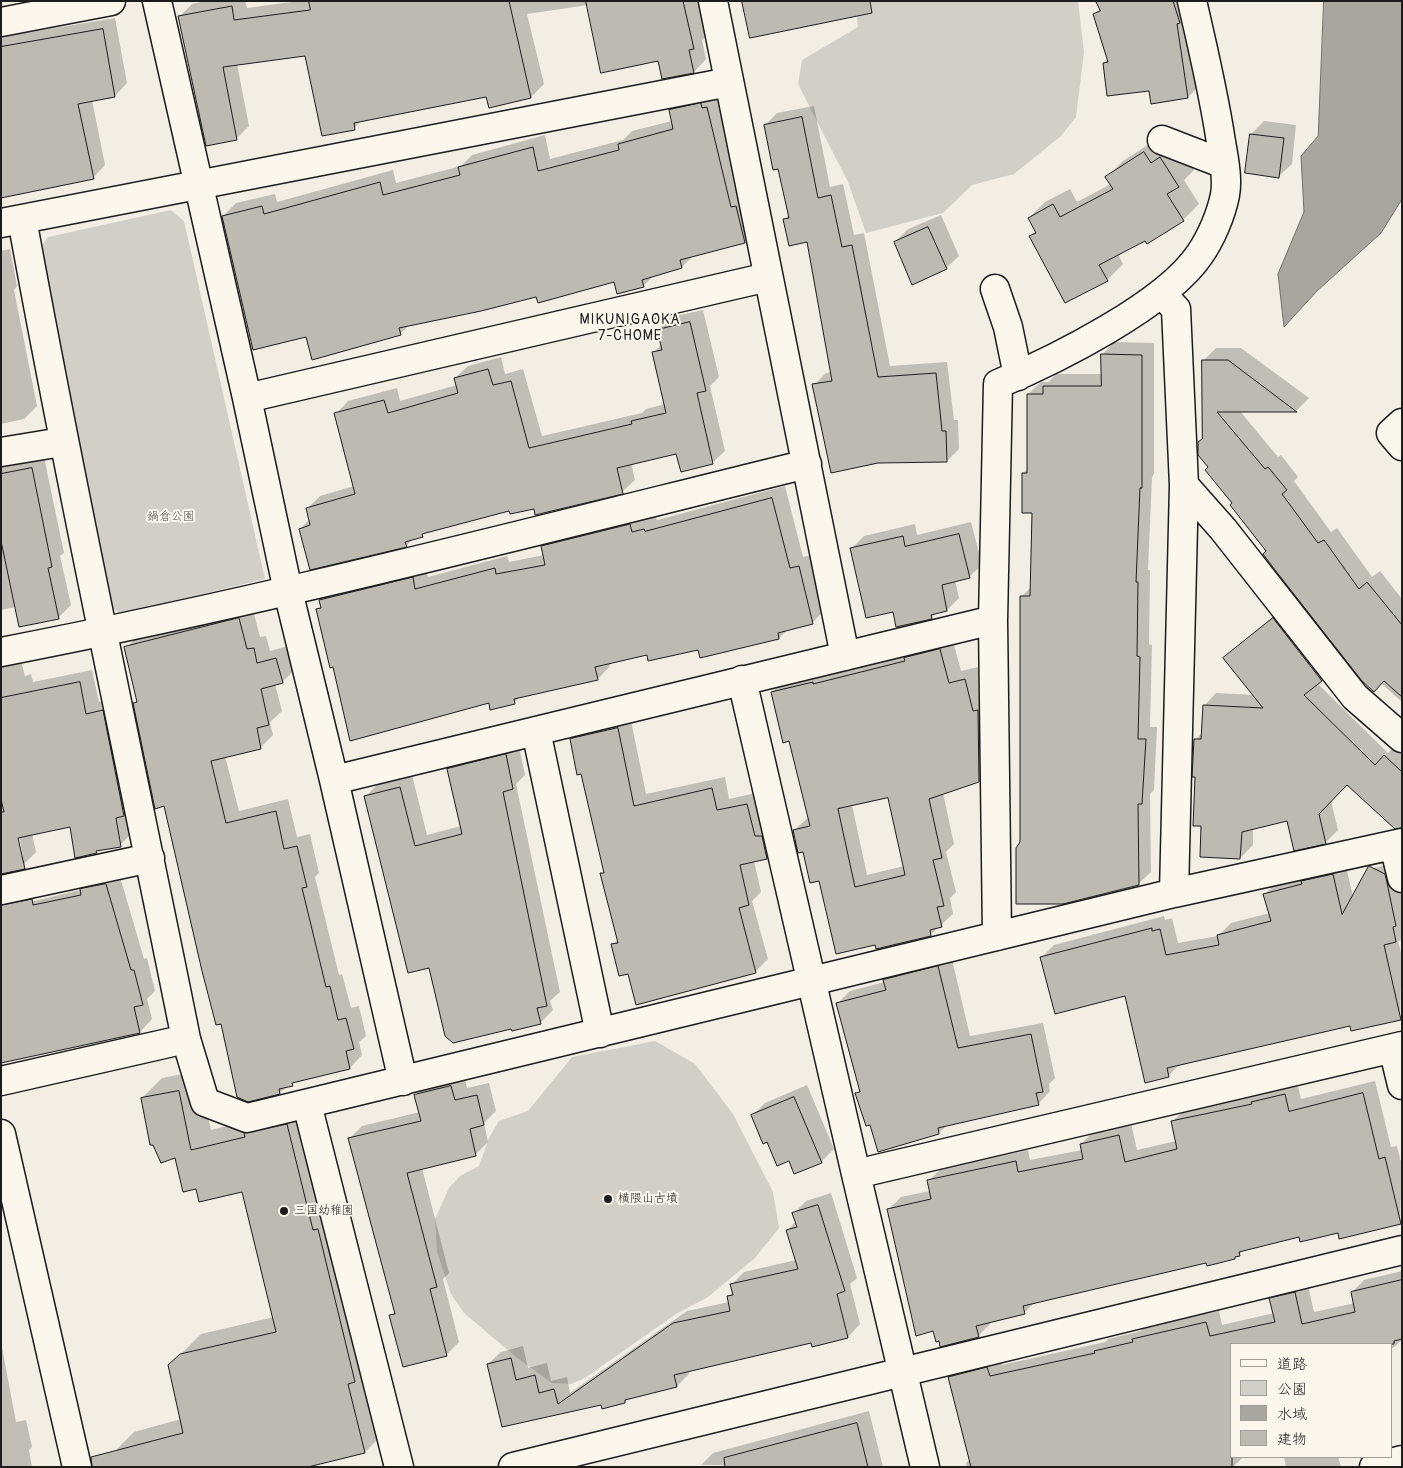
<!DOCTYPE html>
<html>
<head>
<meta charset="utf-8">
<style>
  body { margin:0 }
  #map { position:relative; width:1403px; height:1468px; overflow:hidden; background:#f2eee4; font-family:Pangolin,"Klee One",sans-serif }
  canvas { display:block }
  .frame { position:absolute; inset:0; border:2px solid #1c1c1c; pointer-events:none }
  .legend { position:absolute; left:1230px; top:1343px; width:162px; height:115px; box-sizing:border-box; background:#fbf7ec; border:1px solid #a29f99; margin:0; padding:6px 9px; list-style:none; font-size:15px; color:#1c1c1c }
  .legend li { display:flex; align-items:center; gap:10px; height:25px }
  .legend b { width:25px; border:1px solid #a29f99 }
</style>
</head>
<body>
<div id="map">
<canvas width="1403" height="1468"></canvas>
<div class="frame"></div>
<ul class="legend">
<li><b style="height:6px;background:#fbf7ec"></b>道路</li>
<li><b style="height:14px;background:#d2cfc6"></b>公園</li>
<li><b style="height:14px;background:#a9a6a0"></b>水域</li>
<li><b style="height:14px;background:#bdbab1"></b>建物</li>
</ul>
</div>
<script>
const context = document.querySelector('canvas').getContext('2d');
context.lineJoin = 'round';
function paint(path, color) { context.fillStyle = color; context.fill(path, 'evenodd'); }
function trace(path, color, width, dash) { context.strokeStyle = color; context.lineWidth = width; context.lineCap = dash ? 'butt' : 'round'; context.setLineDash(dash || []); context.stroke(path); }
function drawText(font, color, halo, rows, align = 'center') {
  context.font = font + ' Pangolin,"Klee One",sans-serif'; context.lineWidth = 4; context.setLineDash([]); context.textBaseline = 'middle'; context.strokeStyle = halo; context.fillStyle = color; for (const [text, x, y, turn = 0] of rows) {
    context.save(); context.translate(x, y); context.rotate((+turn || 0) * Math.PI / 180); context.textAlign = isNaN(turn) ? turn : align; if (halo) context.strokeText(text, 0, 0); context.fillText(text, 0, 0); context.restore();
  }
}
paint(new Path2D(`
  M855 1H1078L1084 52 1076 117 1061 136 1014 174 972 185 943 213 866 233 848 182 798 84 802 60 858 27Z
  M171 210 184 221 265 579 120 614 107 603 40 248 48 237Z
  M655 1041 695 1064 733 1114 773 1192 779 1228 755 1258 708 1297 676 1314 585 1378 571 1384 552 1383 516 1357 464 1313 451 1294 437 1252 435 1219 449 1188 460 1176 479 1166 489 1138 499 1121 528 1111 572 1057Z`), '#d2cfc6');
const water = new Path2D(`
  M1324 1H1402V199L1381 233 1317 291 1284 327 1278 274 1304 212 1301 156 1318 136Z`);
paint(water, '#a9a6a0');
trace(water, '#716f6b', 1);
paint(new Path2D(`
  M205 1H245L247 8 298 1H702L708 34 702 40 706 59 694 72 659 60 588 5 527 14 544 84 531 97 487 96 363 119 354 128 306 54 237 64 249 126 236 139 180 16 192 4Z
  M1100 1H1189L1200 85 1188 97 1150 89 1104 63 1108 59 1095 14 1100 9Z
  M115 18 127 83 115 96 92 100 105 165 93 178 1 196V37Z
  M719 95 757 229 745 242 694 255 682 267 655 275 643 286 615 281 537 295 409 325 400 334 307 335 223 216 236 203 275 194 277 202 393 170 396 183 461 166 472 155 545 135 550 159 623 140 632 131 672 121 670 110 683 97Z
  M814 106 830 187 843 184 854 235 864 233 890 366 947 362 954 420H958L959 449 947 461 814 385 826 373 831 372 808 240 785 219 789 215 779 167 765 125 777 113Z
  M1264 121 1296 125 1292 164 1279 176 1251 134Z
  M1160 137 1177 142 1194 170 1184 180 1199 204 1183 220 1118 254 1123 264 1107 280 1031 236 1036 231 1029 218 1045 202 1070 189 1077 202 1111 184 1107 177 1123 161Z
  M941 215 959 256 946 268 895 242 908 229Z
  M10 249 17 286 14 290 37 406 24 419 1 424V251Z
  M703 310 719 377 710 386 725 451 712 463 677 452 631 463 635 480 622 492 510 509 426 532 422 536 413 539 406 546 300 529 310 519 307 509 320 496 354 486 336 414 348 401 397 388 400 401 457 385 455 378 468 366 501 357 505 374 523 369 542 436 642 413 646 409 665 404 653 353 662 344 658 330 671 317Z
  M1114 342 1154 343V474L1152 477 1148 570H1150L1149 644 1152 645 1150 727H1157L1154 790 1150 794 1151 872 1138 884 1021 843V597L1032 586 1033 512 1023 473 1029 468 1028 394 1041 382H1049L1056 374H1102V355Z
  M1216 348H1241L1309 398 1297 410H1239L1278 457 1281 455 1298 477 1294 481 1331 532 1337 528 1372 577 1380 571 1402 599V702L1381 683 1268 551 1210 467 1203 438V361Z
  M44 457 64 553 60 556 71 605 58 618 16 607 1 610V466Z
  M785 486 803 557 811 555 825 610 812 623 788 629 779 638 647 653 609 662 610 666 598 679 521 696 515 702H490L351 739 334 666 317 609 322 605 320 600 333 588 425 566 428 577 507 556 509 562 544 555 543 546 555 534 643 512 644 520 656 517 657 520Z
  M971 522 982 565 969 577 955 580 959 598 947 610 937 612 931 618 894 611 852 548 864 536 915 524 917 535Z
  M252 606 260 637 266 636 270 651 288 646 295 670 282 682 275 684 282 711 270 722 273 735 261 747 225 756 239 811 288 799 297 837 310 834 319 873 315 877 339 975 342 974 351 1008 359 1006 366 1036 359 1042 362 1055 350 1068 297 1080 279 1093 222 1022 165 805 135 703 138 700 126 648 139 635Z
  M1286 606 1334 667 1317 683 1388 753 1397 744 1402 748V821L1347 784 1331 801 1338 830 1325 843 1288 820 1253 828V845L1240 858 1202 825 1195 740 1203 732 1204 706 1216 693 1254 695 1224 658Z
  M952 637 961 671 978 667 986 699 991 768 979 781 943 793 954 844 946 852 956 892 950 898 953 914 930 935 875 943 820 879 794 830 809 817 790 740 772 692 785 680ZM889 796 904 866 867 875 852 805Z
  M21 661 25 676 31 674 33 682 92 670 99 702 115 698 133 832 120 845 71 826 32 834 36 852 24 864 1 869V665ZM18 831 23 856H21L15 832Z
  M630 716 646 794 725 777 729 799 760 792 779 846 767 858 754 861 761 892 752 901 768 959 755 972H629L613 945 618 939 602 874 604 871 582 773 571 739 584 727Z
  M518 742 525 775 516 784 560 992 550 1001 553 1010 540 1023 430 967 366 796 378 784 412 775 427 835 461 826 448 769 461 756Z
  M1345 862 1353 897 1362 881 1375 868 1396 862 1402 874V940L1398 941 1402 956 1400 1019 1351 1025 1181 1063 1168 1076 1126 995 1042 957 1054 945 1164 916 1165 920 1172 918 1178 943 1218 936 1231 923 1270 913 1265 894 1277 882Z
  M121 880 144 959 147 958 155 991 147 999 152 1019 140 1032 1 909Z
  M951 955 970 1036 1043 1023 1055 1078 1049 1084 1050 1091 1038 1104 947 1125 939 1133 871 1123 857 1094 861 1090 837 1004 850 991 885 982 897 968Z
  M198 1071 211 1130 307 1105 385 1432 365 1452H114L134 1432 181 1419 169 1366 201 1334 274 1317 243 1190 196 1187 142 1098 162 1078Z
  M464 1074 467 1088 489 1083 496 1111 484 1123 488 1142 476 1154 422 1168 449 1273 443 1279 459 1342 446 1355 391 1316 395 1311 350 1138 362 1126 420 1112 416 1095 428 1082Z
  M1375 1081 1391 1147 1397 1146 1402 1166 1400 1223 1299 1235 1245 1249 1235 1258 1207 1261 1035 1302 1024 1313 990 1322V1324L978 1336 934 1330 889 1209 901 1197 930 1191 928 1181 941 1169 1028 1150 1030 1160 1082 1150 1081 1144 1093 1132 1131 1123 1137 1150 1176 1141 1172 1122 1184 1110 1262 1093 1265 1090 1297 1082 1301 1099Z
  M807 1085 834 1149 821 1162 789 1159 768 1140 752 1116 765 1103Z
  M831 1193 857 1278 850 1284 860 1324 848 1337 813 1346 812 1342 689 1370V1374L677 1386 628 1398 625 1402 602 1403 503 1426 488 1364 501 1352 523 1346 528 1368 547 1363 551 1381 567 1377 570 1393 687 1311 729 1302 728 1297 733 1292 731 1285 744 1272 796 1260 787 1231 796 1221 794 1213 806 1201Z
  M1402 1271V1340L1394 1347 1392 1348V1344H1232V1457H1243L1233 1467H967L966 1463 970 1459 949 1377 962 1365 999 1356 1002 1365 1105 1342 1108 1339 1141 1331 1146 1326 1219 1311 1222 1325 1274 1313 1271 1299 1283 1286 1307 1281 1314 1312 1355 1303 1352 1292 1364 1280Z
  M1 1342 16 1422 26 1420 32 1447 29 1450 32 1467H1Z
  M869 1411 883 1467 701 1465 713 1453Z
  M1284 1457H1338L1341 1467H1286Z`), '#0003');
const building = new Path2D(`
  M309 1H509L531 98 489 108 486 97 354 123 355 130 322 136 305 56 223 67 237 140 206 146 178 16 232 6 234 20 310 10Z
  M586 1H683L694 49 689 50 694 73 662 79 658 61 601 73Z
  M742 1H870L872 13 750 38Z
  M1096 1H1173L1180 23 1177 24 1188 98 1151 104 1149 91 1107 96 1103 63 1108 62 1093 14 1100 11Z
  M103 29 115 97 78 104 94 179 1 198V47Z
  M701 103 702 108 707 107 731 207 736 206 745 243 680 260 682 268 642 280 644 287 617 294 614 282 538 303 536 297 481 311 399 328 401 335 312 360 306 337 253 350 222 216 262 206 264 214 380 182 383 195 460 175 458 167 533 147 538 171 619 150 618 144 673 129 669 110Z
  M802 117 818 198 831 195 842 247 852 245 878 377 936 373 942 431H946L947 462 878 463 831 473 812 384 832 381 807 242 789 246 783 219 789 218 778 169 773 170 764 125Z
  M1250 134 1284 138 1279 178 1245 173Z
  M1144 152 1151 163 1160 157 1179 187 1167 194 1184 221 1147 244 1145 241 1099 265 1108 281 1065 303 1029 236 1036 233 1028 218 1053 204 1060 217 1113 189 1105 177Z
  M928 227 947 269 912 285 894 242Z
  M690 322 706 391 697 393 713 464 681 472 676 454 617 468 623 494 535 515 534 509 510 514 509 511 422 534 423 537 405 542 407 547 310 570 299 529 310 525 306 508 355 494 334 413 384 400 388 413 458 393 454 378 488 369 493 385 511 381 529 448 632 424 631 421 666 413 652 352 662 350 657 330Z
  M1101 354 1142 355V488H1140L1136 582H1138L1137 656 1140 657 1138 739H1146L1142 804H1138L1139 885 1063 904H1016V848L1020 842V596H1030L1032 513H1022V473H1027V394H1043V386H1101Z
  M1202 360H1228L1297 412H1217L1265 469 1268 467 1287 490 1282 494 1318 543 1324 540 1359 589 1367 582 1402 625V697L1384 681 1374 692 1362 681 1275 570 1263 554 1266 551 1230 505 1232 503 1205 470 1208 467 1198 455V442L1202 439Z
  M32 468 52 567 48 568 59 619 19 627 1 541V474Z
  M772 498 790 568 799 566 813 624 778 633 779 639 700 658 698 650 648 661 647 655 595 667 598 680 514 699 515 704 490 710 489 703 350 741 333 667 330 668 316 609 321 608 319 600 413 577 415 589 495 568 496 574 545 565 541 546 630 524 632 532 644 529 645 531Z
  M959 534 970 578 942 585 947 611 931 615 932 619 896 627 893 612 866 618 850 548 903 536 905 546Z
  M239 618 247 649 254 648 257 663 276 658 283 683 261 689 269 725 257 728 261 749 211 761 226 823 276 811 284 849 297 846 307 887 302 888 326 987 330 986 338 1020 346 1018 354 1049 346 1051 350 1069 292 1083 293 1086 279 1089 280 1094 248 1102 237 1097 221 1024 216 1025 202 971 164 806 155 809 133 703 137 702 124 647Z
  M1273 618 1322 681 1304 695 1375 765 1384 755 1402 772V828L1395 829 1347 785 1319 814 1326 844 1294 851 1287 821 1242 832 1240 859 1200 857 1201 826H1193L1195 777H1192L1194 739H1201L1203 705 1263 708 1223 658Z
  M940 649 949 683 965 679 973 711 978 710 979 782 929 799 942 858 933 860 944 906 937 907 942 927 930 930 931 936 876 949 875 945 836 954 819 881 810 883 803 852 798 853 793 830 810 826 789 741 783 743 771 692 813 682V684L905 661 904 658ZM888 798 905 875 855 887 838 809Z
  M80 682 86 714 103 710 124 816 116 818 121 847 96 851 97 853 75 858 70 827 18 838 25 869 1 874V812H4L1 799V698Z
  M618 728 634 806 712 788 717 810 747 804 755 836H762L767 859 740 865 749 905 739 908 756 973 636 1005 628 974 619 976 611 944 618 943 600 873H604L581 774 577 775 570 739Z
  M506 754 513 789 503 792 547 1006 537 1008 541 1024 512 1031 511 1029 453 1043 445 1036 429 968 408 973 364 796 400 787 415 846 462 834 447 769Z
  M1369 866 1385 874 1386 878 1396 926 1393 927 1396 942 1384 945 1401 1020 1351 1031 1350 1026 1167 1068 1169 1077 1145 1083 1125 996 1055 1014 1040 957 1152 928V931L1160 929 1166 955 1219 945 1217 935 1271 921 1263 894 1302 884 1301 881 1333 874 1342 914Z
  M106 884 131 970H134L143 1005 134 1007 140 1033 1 1063V905L32 899 33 905 81 895 80 889Z
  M938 966 958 1048 1031 1034 1043 1092 1036 1093 1039 1105 938 1128 939 1134 878 1152 870 1125 866 1126 855 1093 860 1092 836 1003 886 990 883 980Z
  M451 1086 455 1100 477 1095 484 1125 470 1129 476 1156 407 1173 437 1287 430 1289 447 1356 403 1367 389 1315 395 1314 348 1138 421 1121 414 1095Z
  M179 1091 191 1150 245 1137 244 1133 287 1124 313 1230 318 1229 355 1382 348 1384 365 1453 308 1467H92L91 1457 183 1433 168 1365 180 1354 276 1332 242 1192 199 1202 196 1189 183 1192 175 1158 161 1163 153 1145H150L141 1098Z
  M1363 1093 1379 1159 1385 1157 1401 1224 1339 1239 1338 1233 1300 1242 1299 1237 1239 1252 1240 1256 1235 1257V1259L1207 1266 1206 1263 1023 1306 1025 1314 976 1326 979 1337 940 1347 939 1341 936 1342 933 1331 916 1336 887 1209 931 1199 927 1180 1016 1161 1018 1172 1083 1159 1080 1144 1119 1135 1125 1162 1177 1149 1171 1121 1252 1104 1251 1102 1285 1094 1289 1111Z
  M794 1097 822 1163 794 1174 789 1161 777 1166 767 1142 763 1144 751 1115Z
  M818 1205 845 1291 837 1294 848 1338 812 1347 811 1343 674 1375 677 1387 625 1400V1403L602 1409 601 1405 502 1427 487 1364 511 1358 516 1380 535 1375 539 1393 554 1389 558 1404 673 1323 730 1311 727 1296 733 1295 730 1284 798 1269 786 1230 797 1227 792 1213Z
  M1402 1280V1339L1394 1341V1344H1232V1467H971L948 1377 987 1367 990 1376 1095 1353 1094 1351 1133 1342 1132 1339 1206 1322 1210 1336 1275 1322 1269 1298 1295 1292 1302 1324 1355 1312 1351 1292Z
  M857 1423 868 1467H725L724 1458Z`);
paint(building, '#bdbab1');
trace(building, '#1c1c1c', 1);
const minor = new Path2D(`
  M157 1 247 398 288 591 334 780 403 1081
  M713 1 845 656
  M1 22 111 1
  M1162 140 1224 164
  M22 219C72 493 131 766 186 1039L205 1102 247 1118 1174 893 1402 843
  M1 223 729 82
  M995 289 1008 327 1018 376
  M1162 294 1176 309 1184 485 1223 529 1355 697 1402 738
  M247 398 768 277
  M1402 423 1391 433 1402 446
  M1 452 62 442
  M1 652C272 600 539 530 807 464
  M742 680 856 1174 925 1467
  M536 731 600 1033
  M334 780 993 620
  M1394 845 1402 878
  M1 890 150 858
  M1174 893 1184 485
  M997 936 993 620 998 384C1055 360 1166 305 1200 254 1211 238 1221 215 1225 195 1228 179 1224 159 1221 142 1214 95 1203 48 1192 1
  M1393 1048 1402 1085
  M1 1081 186 1039
  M307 1104 399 1467
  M1 1134 77 1467
  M856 1174 1402 1046
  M513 1467 1402 1250
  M1374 1467 1402 1460`);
trace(minor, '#1c1c1c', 31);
trace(minor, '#fbf7ec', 28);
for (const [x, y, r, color] of [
  [608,1199,5,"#1c1c1c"],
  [284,1211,5,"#1c1c1c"]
]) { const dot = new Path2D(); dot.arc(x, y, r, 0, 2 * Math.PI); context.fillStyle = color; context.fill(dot); trace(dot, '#fbf7ec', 2); }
drawText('12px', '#53524f', '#fbf7ec', [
  ["鍋倉公園",171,517]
]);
drawText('12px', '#1c1c1c', '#fbf7ec', [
  ["横隈山古墳",618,1199],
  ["三国幼稚園",294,1211]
], 'left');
context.letterSpacing = '1px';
drawText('14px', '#1c1c1c', '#fbf7ec', [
  ["MIKUNIGAOKA",630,320],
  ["7-CHOME",630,336]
]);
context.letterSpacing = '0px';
</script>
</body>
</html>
